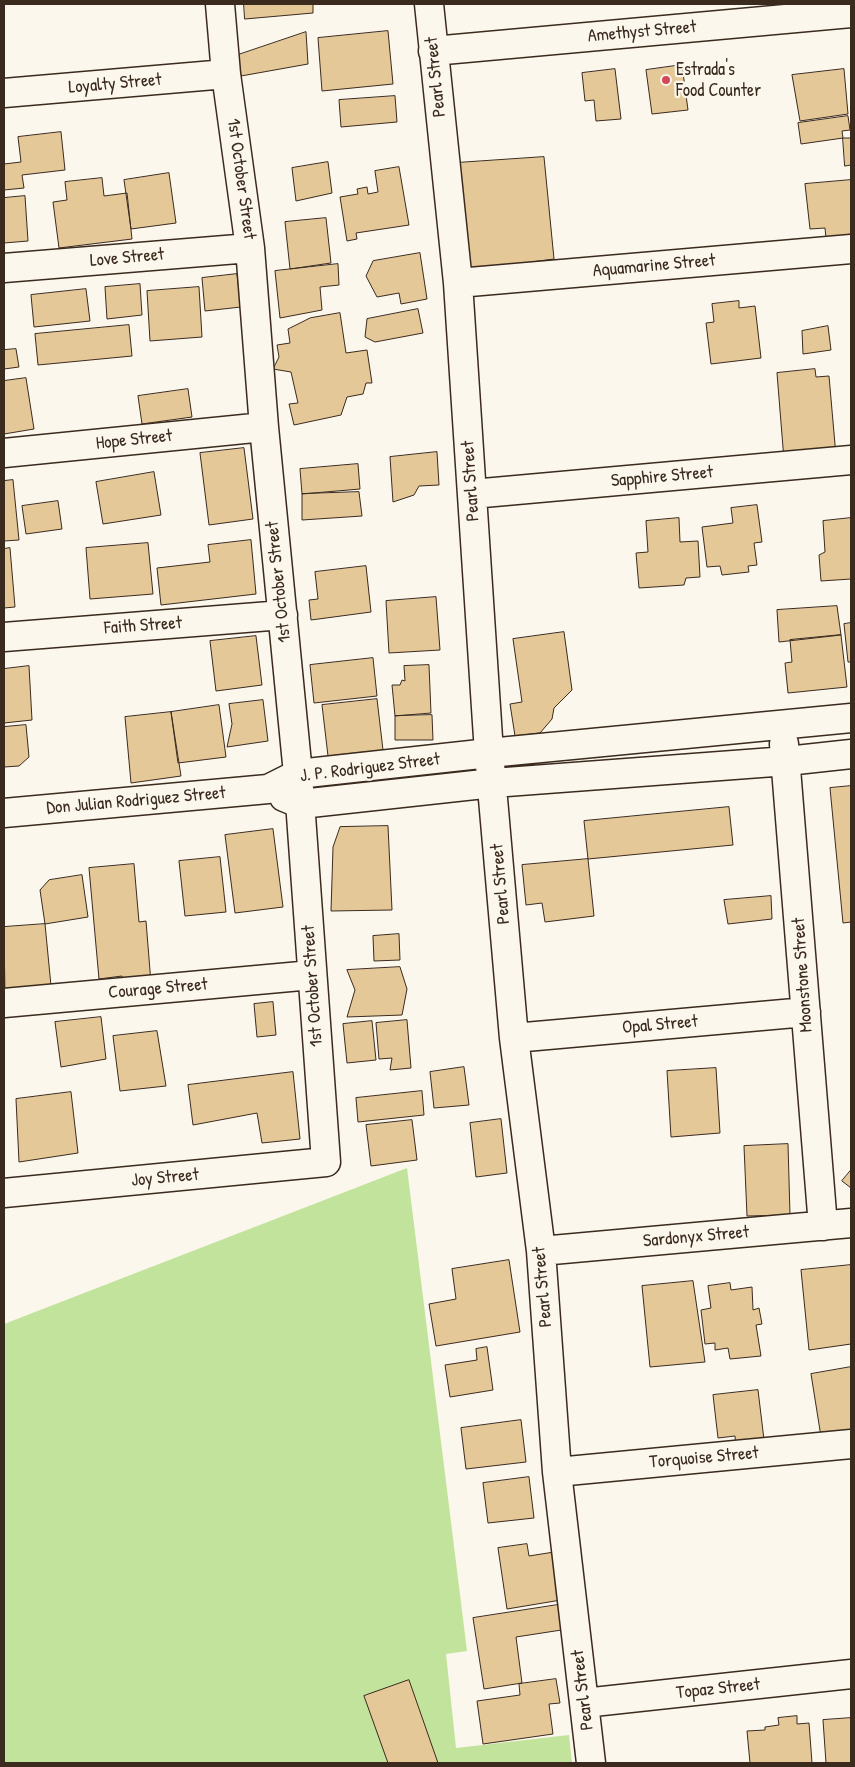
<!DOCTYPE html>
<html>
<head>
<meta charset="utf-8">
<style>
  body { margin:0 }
  #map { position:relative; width:855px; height:1767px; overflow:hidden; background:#fbf7ec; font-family:"Patrick Hand",sans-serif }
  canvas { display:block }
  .frame { position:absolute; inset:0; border:5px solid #3b2a1e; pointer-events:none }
</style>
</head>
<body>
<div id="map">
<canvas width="855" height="1767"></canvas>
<div class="frame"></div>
</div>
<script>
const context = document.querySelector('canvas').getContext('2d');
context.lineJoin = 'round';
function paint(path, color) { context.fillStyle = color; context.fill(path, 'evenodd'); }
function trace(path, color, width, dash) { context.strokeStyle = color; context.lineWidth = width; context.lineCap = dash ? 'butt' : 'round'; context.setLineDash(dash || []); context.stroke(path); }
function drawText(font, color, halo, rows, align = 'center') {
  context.font = font + ' "Patrick Hand",sans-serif'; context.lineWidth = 4.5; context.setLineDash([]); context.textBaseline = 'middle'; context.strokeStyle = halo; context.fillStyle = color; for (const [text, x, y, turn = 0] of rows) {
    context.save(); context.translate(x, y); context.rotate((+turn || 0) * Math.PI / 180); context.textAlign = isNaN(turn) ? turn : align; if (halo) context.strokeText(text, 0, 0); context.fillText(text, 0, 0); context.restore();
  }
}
paint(new Path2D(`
  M407 1168 467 1651 446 1654 456 1748 569 1735 572 1763H4V1324Z`), '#c2e39b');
const building = new Path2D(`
  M244 4H313V13L245 19Z
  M388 31 393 84 322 91 318 38Z
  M306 32 308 64 241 76 238 55Z
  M682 65 688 110 652 114 646 70Z
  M615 69 621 119 596 121 594 100 585 101 582 73Z
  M844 69 848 114 800 121 792 75Z
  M395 96 397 122 341 127 339 100Z
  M848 116 850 130 842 131 843 138 801 144 798 123Z
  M61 132 65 170 22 175 24 188 4 190V164L21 162 18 137Z
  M843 138H851V165L845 166Z
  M544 157 554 259 466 271 456 163Z
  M328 162 332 193 296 201 292 168Z
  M399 167 409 225 356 233 357 239 347 241 340 197 358 194 357 189 367 187 368 194 378 192 375 171Z
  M169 173 176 223 131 229 124 180Z
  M102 178 104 196 127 193 132 239 59 248 53 202 67 200 65 182Z
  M851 180V236L826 238 825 228 810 229 805 184Z
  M25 196 28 241 4 243V198Z
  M326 218 331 263 290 269 285 222Z
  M420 253 427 299 401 304 399 293 377 297 366 276 373 261Z
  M338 264 339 285 320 287 322 310 280 318 275 271Z
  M237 274 241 307 205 311 202 278Z
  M140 284 142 315 107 319 105 287Z
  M199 287 202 337 150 341 147 291Z
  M86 289 90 321 34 327 31 295Z
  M739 301V308L755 306 761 358 711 364 706 323 714 322 712 304Z
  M418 309 423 333 375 342 365 337 367 319Z
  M340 313 346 353 367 350 372 383H366L363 394 347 397 341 415 294 425 289 404 298 403 291 372 273 369 279 357 277 345 290 343 288 329 310 318Z
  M129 325 132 356 38 365 35 334Z
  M828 326 831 350 803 354 802 331Z
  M16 349 19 367 4 369V350Z
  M815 369 816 377 829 376 836 456 784 460 777 373Z
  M26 378 34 429 4 434V381Z
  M188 389 192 417 142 424 138 396Z
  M244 448 253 519 209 525 200 453Z
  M437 452 439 485 419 486 414 495 393 502 390 457Z
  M358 464 360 489 302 494 300 469Z
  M154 472 161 515 103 524 96 482Z
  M13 480 19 540 4 541V481Z
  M359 492 362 516 302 520V494Z
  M58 501 62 529 26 534 22 506Z
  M757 505 762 542 754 543 757 565 748 566 749 572 722 575 720 566 707 567 702 527 733 523 731 508Z
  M679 518 680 542 698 541 700 577 686 578 684 585 639 588 636 553 648 552 646 521Z
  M851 518V579L821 581 819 555 825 552 823 521Z
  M251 540 256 594 161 605 157 568 210 562 208 545Z
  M148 543 153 594 90 599 86 548Z
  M10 548 15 607 4 608V549Z
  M366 566 371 612 311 620 309 600 318 599 315 572Z
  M436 597 440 650 389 653 386 601Z
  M837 606 841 635 779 642 777 610Z
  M851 623V662H848L844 624Z
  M564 632 572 690 554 708 552 719 540 733 515 736 510 704 522 702 513 639Z
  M841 635 847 687 788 693 785 663 792 662 790 640Z
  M256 636 262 685 216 691 210 641Z
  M373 658 377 696 314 703 310 665Z
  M429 665 431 713 395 716 392 685H400L402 680 405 681 404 666Z
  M29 666 32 720 4 723V669Z
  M377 699 383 750 328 756 322 705Z
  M263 700 268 741 227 747 232 724 229 704Z
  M219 705 226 757 178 763 171 712Z
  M171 712 181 776 131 783 125 717Z
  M432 715 433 740H395V716Z
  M26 725 29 757 19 766 4 767V727Z
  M851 786V922L843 923 830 788Z
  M729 807 733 845 588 859 584 821Z
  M388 826 392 910 331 911 333 847 340 827Z
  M273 829 283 907 235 913 225 835Z
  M220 857 226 912 185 916 179 861Z
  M588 859 594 916 545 922 542 903 526 905 522 865Z
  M134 864 139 922 146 921 151 983 123 985 122 976 99 979 89 868Z
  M82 875 88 917 45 924 40 890 49 880Z
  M771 896 772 919 728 924 724 900Z
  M45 924 52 996 5 1000 4 927Z
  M399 934 400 960 374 961 373 936Z
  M400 967 407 989 402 1015 347 1017 355 990 347 970Z
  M273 1002 276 1035 257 1037 254 1004Z
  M101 1017 106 1059 61 1067 55 1022Z
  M407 1020 411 1068 390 1070 392 1058 379 1059 376 1023Z
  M372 1021 376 1060 347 1063 343 1024Z
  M157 1031 166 1086 120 1091 113 1036Z
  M464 1067 469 1105 434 1108 430 1072Z
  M716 1068 720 1133 671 1137 667 1071Z
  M293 1072 300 1139 262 1143 257 1113 193 1125 188 1085Z
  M422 1091 424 1115 358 1122 356 1098Z
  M71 1092 78 1153 19 1162 16 1099Z
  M501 1119 507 1173 476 1177 470 1123Z
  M412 1120 417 1160 371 1166 366 1125Z
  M788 1144 790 1215 747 1216 744 1146Z
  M851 1170V1188L842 1181Z
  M509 1260 520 1332 436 1346 429 1304 456 1299 452 1269Z
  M851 1265V1344L809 1350 801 1270Z
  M693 1281 705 1362 650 1367 642 1286Z
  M730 1283 731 1290 752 1287 753 1310 759 1308 762 1324 756 1325 761 1356 730 1359 728 1348 715 1350V1343L705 1344 701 1310 711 1308 708 1286Z
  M487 1347 493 1390 450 1397 445 1365 477 1360 476 1349Z
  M851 1367V1439L822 1443 811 1374Z
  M758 1390 765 1448 736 1449 735 1436 718 1438 713 1395Z
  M521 1420 526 1462 466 1469 461 1428Z
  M529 1477 534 1518 488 1523 483 1483Z
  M527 1544 529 1556 554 1552 561 1600 507 1609 498 1548Z
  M564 1604 568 1629 516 1637 522 1683 484 1689 473 1618Z
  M556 1679 560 1703 549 1704 553 1734 483 1744 477 1701 520 1695 519 1684Z
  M409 1680 438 1763H388L364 1696Z
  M797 1716V1724L809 1723 812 1763H750L747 1731 765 1730V1727L779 1725 778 1718Z
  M851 1718V1763H826L823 1720Z`);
paint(building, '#e5c898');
trace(building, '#3b2a1e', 1);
const minor = new Path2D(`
  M429 4 458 283 489 753 514 1038 541 1251 557 1472 591 1763
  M433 51 851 13
  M4 93 226 74
  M4 268 250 248
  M458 283 851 249
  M4 453 264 427
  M472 494 851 460
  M4 637 283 615
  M784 744 823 1226
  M284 797 301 804 493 783 787 761 851 754
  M4 813 268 789 298 774 489 753 851 718
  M4 1003 312 975
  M514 1038 806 1012
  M4 1193 326 1162 298 774 264 427 250 248 226 74 220 4
  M541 1251 851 1223
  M557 1472 851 1444
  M584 1703 851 1674`);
trace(minor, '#3b2a1e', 31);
trace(minor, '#fbf7ec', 28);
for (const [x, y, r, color] of [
  [666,80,5,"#d1495b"]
]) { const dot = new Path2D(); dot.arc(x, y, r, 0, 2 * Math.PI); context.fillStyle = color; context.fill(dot); trace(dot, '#fbf7ec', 2); }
drawText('18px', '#3b2a1e', '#fbf7ec', [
  ["Amethyst Street",642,32,-5],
  ["Pearl Street",436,77,-96],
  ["Loyalty Street",115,84,-5],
  ["1st October Street",241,179,82],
  ["Love Street",127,258,-5],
  ["Aquamarine Street",654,266,-5],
  ["Hope Street",134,440,-6],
  ["Sapphire Street",662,477,-5],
  ["Pearl Street",471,481,-94],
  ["1st October Street",279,582,-96],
  ["Faith Street",143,626,-4],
  ["J. P. Rodriguez Street",370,768,-7],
  ["Don Julian Rodriguez Street",136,801,-5],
  ["Pearl Street",501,884,-95],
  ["Moonstone Street",803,975,-94],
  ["1st October Street",313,986,-94],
  ["Courage Street",158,989,-5],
  ["Opal Street",660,1025,-5],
  ["Joy Street",165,1178,-5],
  ["Sardonyx Street",696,1237,-5],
  ["Pearl Street",543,1287,-95],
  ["Torquoise Street",704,1458,-5],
  ["Topaz Street",718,1689,-6],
  ["Pearl Street",583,1690,-97]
]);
drawText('18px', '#3b2a1e', '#fbf7ec', [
  ["Estrada's",676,70],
  ["Food Counter",676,91]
], 'left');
</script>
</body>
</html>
